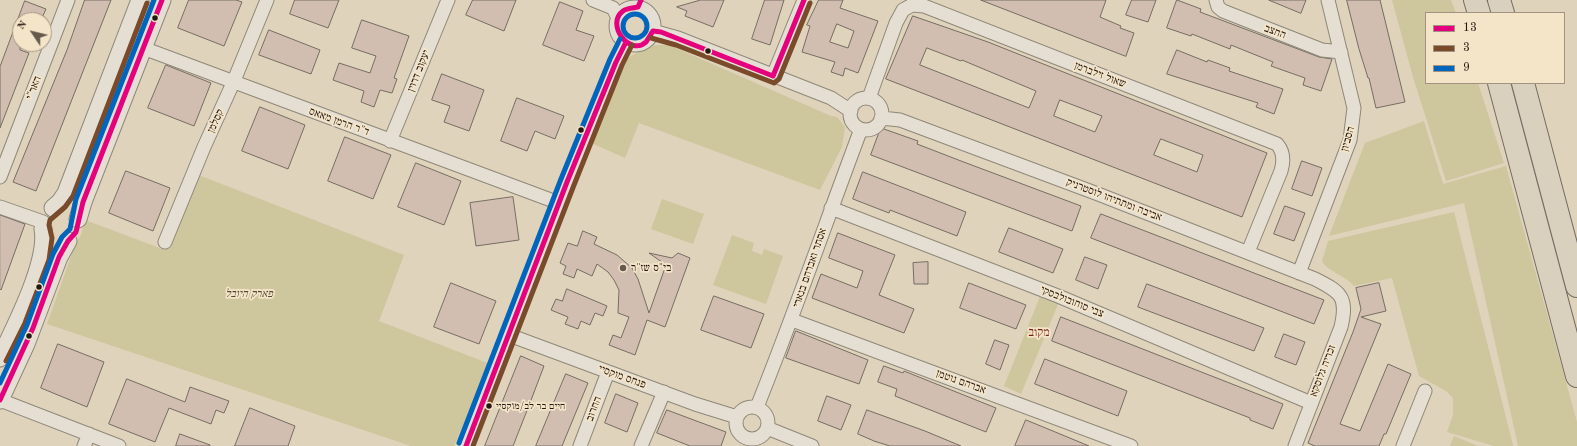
<!DOCTYPE html>
<html>
<head>
<meta charset="utf-8">
<style>
  body { margin:0 }
  #map { position:relative; width:1577px; height:446px; overflow:hidden; background:#dfd3bb; font-family:"Old Standard TT",serif }
  canvas { display:block }
  .legend { position:absolute; left:1425px; top:12px; width:140px; height:72px; box-sizing:border-box; background:#f4e5c9; border:1px solid #a19380; margin:0; padding:5px 7px; list-style:none; font-size:12px; color:#241813 }
  .legend li { display:flex; align-items:center; gap:8px; height:20px }
  .legend b { width:20px; border:1px solid #a19380 }
  .north { position:absolute; left:12px; top:12px; width:40px; height:40px; box-sizing:border-box; background:#f4e5c9; border:1px solid #a19380; border-radius:50%; rotate:305deg; font-size:11px; font-weight:700; line-height:16px; text-align:center; color:#241813 }
  .north::after { content:''; display:block; margin:auto; width:14px; height:18px; background:#65594e; clip-path:polygon(50% 0,100% 100%,50% 72%,0 100%) }
</style>
</head>
<body>
<div id="map">
<canvas width="1577" height="446"></canvas>
<ul class="legend">
<li><b style="height:5px;background:#e5007d"></b>13</li>
<li><b style="height:5px;background:#7a4b2a"></b>3</li>
<li><b style="height:5px;background:#0065bd"></b>9</li>
</ul>
<div class="north">N</div>
</div>
<script>
const context = document.querySelector('canvas').getContext('2d');
context.lineJoin = 'round';
function paint(path, color) { context.fillStyle = color; context.fill(path, 'evenodd'); }
function trace(path, color, width, dash) { context.strokeStyle = color; context.lineWidth = width; context.lineCap = dash ? 'butt' : 'round'; context.setLineDash(dash || []); context.stroke(path); }
function drawText(font, color, halo, rows, align = 'center') {
  context.font = font + ' "Old Standard TT","Frank Ruhl Libre",serif'; context.lineWidth = 3.5; context.setLineDash([]); context.textBaseline = 'middle'; context.strokeStyle = halo; context.fillStyle = color; for (const [text, x, y, turn = 0] of rows) {
    context.save(); context.translate(x, y); context.rotate((+turn || 0) * Math.PI / 180); context.textAlign = isNaN(turn) ? turn : align; if (halo) context.strokeText(text, 0, 0); context.fillText(text, 0, 0); context.restore();
  }
}
paint(new Path2D(`
  M1392 0H1451L1456 13H1426V83H1478L1504 163 1446 181 1413 77Z
  M656 45H669L831 116 837 117 845 127 842 147 820 190 639 123 625 158 589 142 626 59 643 49Z
  M1424 121 1443 184 1506 166 1577 422V446H1518L1464 203 1329 236 1365 143Z
  M196 174 404 255 379 321 490 364 454 446H411L47 324 75 245 81 235 85 220 165 250Z
  M662 199 704 214 693 244 651 229Z
  M1454 212 1513 445V446H1494L1447 432 1453 415V398L1446 391 1419 376 1392 278 1354 286C1345 275 1328 272 1322 261L1328 241Z
  M732 235 754 243 752 251 762 255 764 249 783 256 766 304 713 285Z
  M1041 294 1059 302 1021 394 1004 386Z
  M1454 436 1478 446H1450Z`), '#cec69d');
const building = new Path2D(`
  M85 0H111L36 191 13 182 67 50Z
  M189 0H236L242 2 224 46 178 28Z
  M295 0H339L328 28 290 14Z
  M473 0H516L504 31 466 15Z
  M701 0H724L713 27 685 16 687 11 677 7Z
  M765 0H784L770 45 752 39Z
  M819 0H843L840 8 878 21 858 73 845 68 843 76 831 72 835 62 802 52 810 26 807 25ZM837 24 854 31 848 48 830 42Z
  M981 0H1106L1100 17 1121 26 1120 28 1134 33 1126 56Z
  M1132 0H1156L1148 22 1126 15Z
  M1177 0 1201 9 1200 12 1319 57 1332 59 1321 91 1303 85 1305 78 1271 66 1273 62 1231 45 1230 49 1192 34 1191 36 1167 28Z
  M1269 0H1306L1301 13Z
  M1347 0H1380L1405 102 1376 108 1369 78H1368L1359 49Z
  M25 1 46 9 41 20H20V50L29 53 0 128V67Z
  M560 2 583 11 576 30 594 36 584 61 543 45Z
  M913 16 988 42 1267 153 1242 217 886 79ZM927 48 961 61 962 60 1036 91 1029 108 920 65ZM1060 100 1102 116 1095 132 1054 116ZM1161 139 1203 155 1197 172 1154 155Z
  M362 20 409 36 394 78 397 79 392 93 380 90 374 107 361 102 364 91 333 80 339 63 370 73 376 56 352 48Z
  M269 30 320 50 311 74 259 55Z
  M1177 50 1207 62 1208 60 1230 68 1229 71 1283 89 1274 114 1256 107 1258 103 1167 74Z
  M166 65 211 83 194 126 148 108Z
  M442 74 484 90 469 131 444 122 450 106 432 100Z
  M517 98 564 116 555 139 535 131 527 151 501 141Z
  M260 107 305 125 288 169 242 151Z
  M881 128 918 141 917 144 961 161 1081 206 1072 231 871 155Z
  M345 137 391 155 373 199 328 181Z
  M1302 161 1322 168 1312 196 1292 189Z
  M416 163 461 181 444 225 398 207Z
  M126 171 170 188 153 231 109 213Z
  M863 172 966 212 957 236 890 210 889 213 853 199Z
  M513 197 519 240 476 246 470 203Z
  M1285 206 1305 213 1294 241 1274 234Z
  M1101 214 1324 300 1314 324 1091 238Z
  M0 215 25 224 1 290 0 289Z
  M1009 228 1063 249 1053 273 999 252Z
  M583 231 597 237 594 244 617 255 632 268 638 279 649 313 666 265 649 253 672 258 678 253 690 258 665 327 647 320 635 355 609 345 613 335 621 338 629 317 618 313 619 290 614 280 608 272 597 264 592 276 577 269 574 278 563 274 566 266 560 263 568 243 577 246Z
  M838 233 895 255 879 295 914 309 904 333 812 298 821 274 857 288 863 271 829 258Z
  M1085 257 1107 265 1098 289 1076 280Z
  M928 262V284H914L913 263Z
  M451 283 496 301 479 344 434 327Z
  M969 283 1026 305 1016 329 960 308Z
  M1379 283 1386 311 1361 317 1381 324 1340 424 1360 431 1388 364 1411 374 1386 434H1384L1379 446H1315L1308 443 1353 332 1361 309 1356 288Z
  M1147 284 1264 328 1254 351 1138 307Z
  M567 289 607 306 603 316 595 313 590 325 581 321 578 329 565 324 568 317 551 310 556 299 562 301Z
  M714 296 764 314 751 348 701 330Z
  M1061 317 1283 404 1273 429 1250 420V418L1052 341Z
  M796 331 868 360 859 384 786 358Z
  M1284 334 1305 342 1296 365 1275 357Z
  M995 340 1009 345 1000 370 986 364Z
  M58 344 104 362 87 407 41 388Z
  M521 356 544 366 528 408 513 446H485Z
  M1045 359 1127 391 1118 416 1035 384Z
  M884 366 903 373 904 371 996 408 986 432 895 396 897 389 878 382Z
  M566 374 588 383 576 412 562 446H536Z
  M127 379 185 402 190 387 229 401 224 413 216 410 211 424 169 408 155 442 109 424Z
  M616 394 638 403 627 432 605 423Z
  M827 396 851 405 841 430 818 421Z
  M250 408 295 426 288 446H235Z
  M667 410 726 432 721 446H690L657 433Z
  M867 410 925 431 961 446H890L874 441 858 434Z
  M1026 420 1048 429 1089 446H1015Z
  M180 434 210 445V446H176Z`);
paint(building, '#d2beb1');
trace(building, '#756d62', 1);
const minor = new Path2D(`
  M593 0 613 8 618 18
  M1216 0 1218 7 1223 11 1322 50 1341 52
  M616 26a19 19 0 1 1 38 0a19 19 0 1 1-38 0Z
  M129 28 143 48 559 203
  M653 31 678 38 831 98 851 111
  M773 76 804 0
  M869 98 896 23 903 10 912 5 924 6 1277 144C1284 152 1284 161 1281 171L1248 252
  M850 114a16 16 0 1 1 32 0a16 16 0 1 1-32 0Z
  M881 118 900 120 1098 194 1315 279C1341 292 1348 297 1341 327L1295 446
  M390 141 448 0
  M0 177 68 0
  M0 207 43 222
  M831 208 1058 296 1311 403
  M165 242 204 147 233 83 267 0
  M1299 273 1350 140 1354 108 1328 0
  M792 320 1131 446
  M509 335 695 404 737 417
  M0 400 119 446
  M736 423a16 16 0 1 1 32 0a16 16 0 1 1-32 0Z
  M757 407C794 315 826 222 861 129
  M767 428 812 446
  M84 446 89 434
  M466 446 567 182 616 62 626 42
  M580 446 608 372
  M641 446 664 392
  M1403 446 1425 391`);
const tertiary = new Path2D(`
  M53 208 60 202 66 193 140 0
  M78 219 83 202 162 0
  M0 358C15 327 49 261 43 229
  M0 400 26 344 59 257 68 241`);
const trunk = new Path2D(`
  M1475 0 1479 13
  M1499 0 1503 13
  M1499 83 1577 376
  M1523 83 1577 286`);
trace(minor, '#8f8778', 15);
trace(tertiary, '#8f8778', 19);
trace(trunk, '#756d62', 24);
trace(minor, '#e5dfd3', 13);
trace(tertiary, '#e5dfd3', 17);
trace(trunk, '#d9d0be', 22);
trace(new Path2D(`
  M641 0 638 7C633 8 626 8 623 11 605 24 630 57 646 42 648 39 651 34 653 31L661 32 773 76 804 0
  M0 400 33 328 59 257 68 241 76 232 83 202 162 0
  M466 446 567 182 616 62 626 42`), '#e5007d', 5);
trace(new Path2D(`
  M651 38 676 45 774 83 779 79 810 3
  M6 361 25 323 49 260 52 238 49 225 50 220 65 207 73 196 147 3
  M473 446 574 185 622 65 632 45`), '#7a4b2a', 5);
trace(new Path2D(`
  M623 26a12 12 0 1 1 24 0a12 12 0 1 1-24 0Z
  M0 383 27 325 53 254 62 237 70 229 76 199 154 0
  M459 443 561 179 610 59 620 39`), '#0065bd', 5);
for (const [x, y, r, color] of [
  [155,18,3.5,"#241813"],
  [708,51,3.5,"#241813"],
  [581,130,3.5,"#241813"],
  [623,268,4,"#65594e"],
  [39,287,3.5,"#241813"],
  [29,336,3.5,"#241813"],
  [489,406,3.5,"#241813"]
]) { const dot = new Path2D(); dot.arc(x, y, r, 0, 2 * Math.PI); context.fillStyle = color; context.fill(dot); trace(dot, '#f4e5c9', 1.5); }
drawText('10px', '#241813', '#f4e5c9', [
  ["חיים בר לב/מוקסיי",496,406]
], 'left');
drawText('11px', '#241813', '#f4e5c9', [
  ["החצב",1275,32,21],
  ["יעקוב דרוין",419,71,-68],
  ["שאול זילברמן",1100,75,21],
  ["האר\"י",34,88,-69],
  ["קסלמן",216,121,-65],
  ["ד\"ר הרמן מאאס",339,122,20],
  ["הסביון",1348,139,-74],
  ["אביבה ומתתיהו לוסטרניק",1114,200,21],
  ["אסתר ואברהם בנארי",810,268,-71],
  ["צבי סוחובולבסקי",1072,302,22],
  ["זכריה גלוסקא",1323,371,-69],
  ["פנחס מוקסיי",622,377,20],
  ["אברהם נוטמן",961,382,20],
  ["החרוב",594,409,-69]
]);
drawText('11px', '#241813', '#f4e5c9', [
  ["בי\"ס שז\"ר",631,268]
], 'left');
drawText('italic 11px', '#534935', '#f4e5c9', [
  ["פארק היובל",249,294]
]);
drawText('12px', '#7a1f14', '#f4e5c9', [
  ["מקוב",1039,333]
]);
</script>
</body>
</html>
